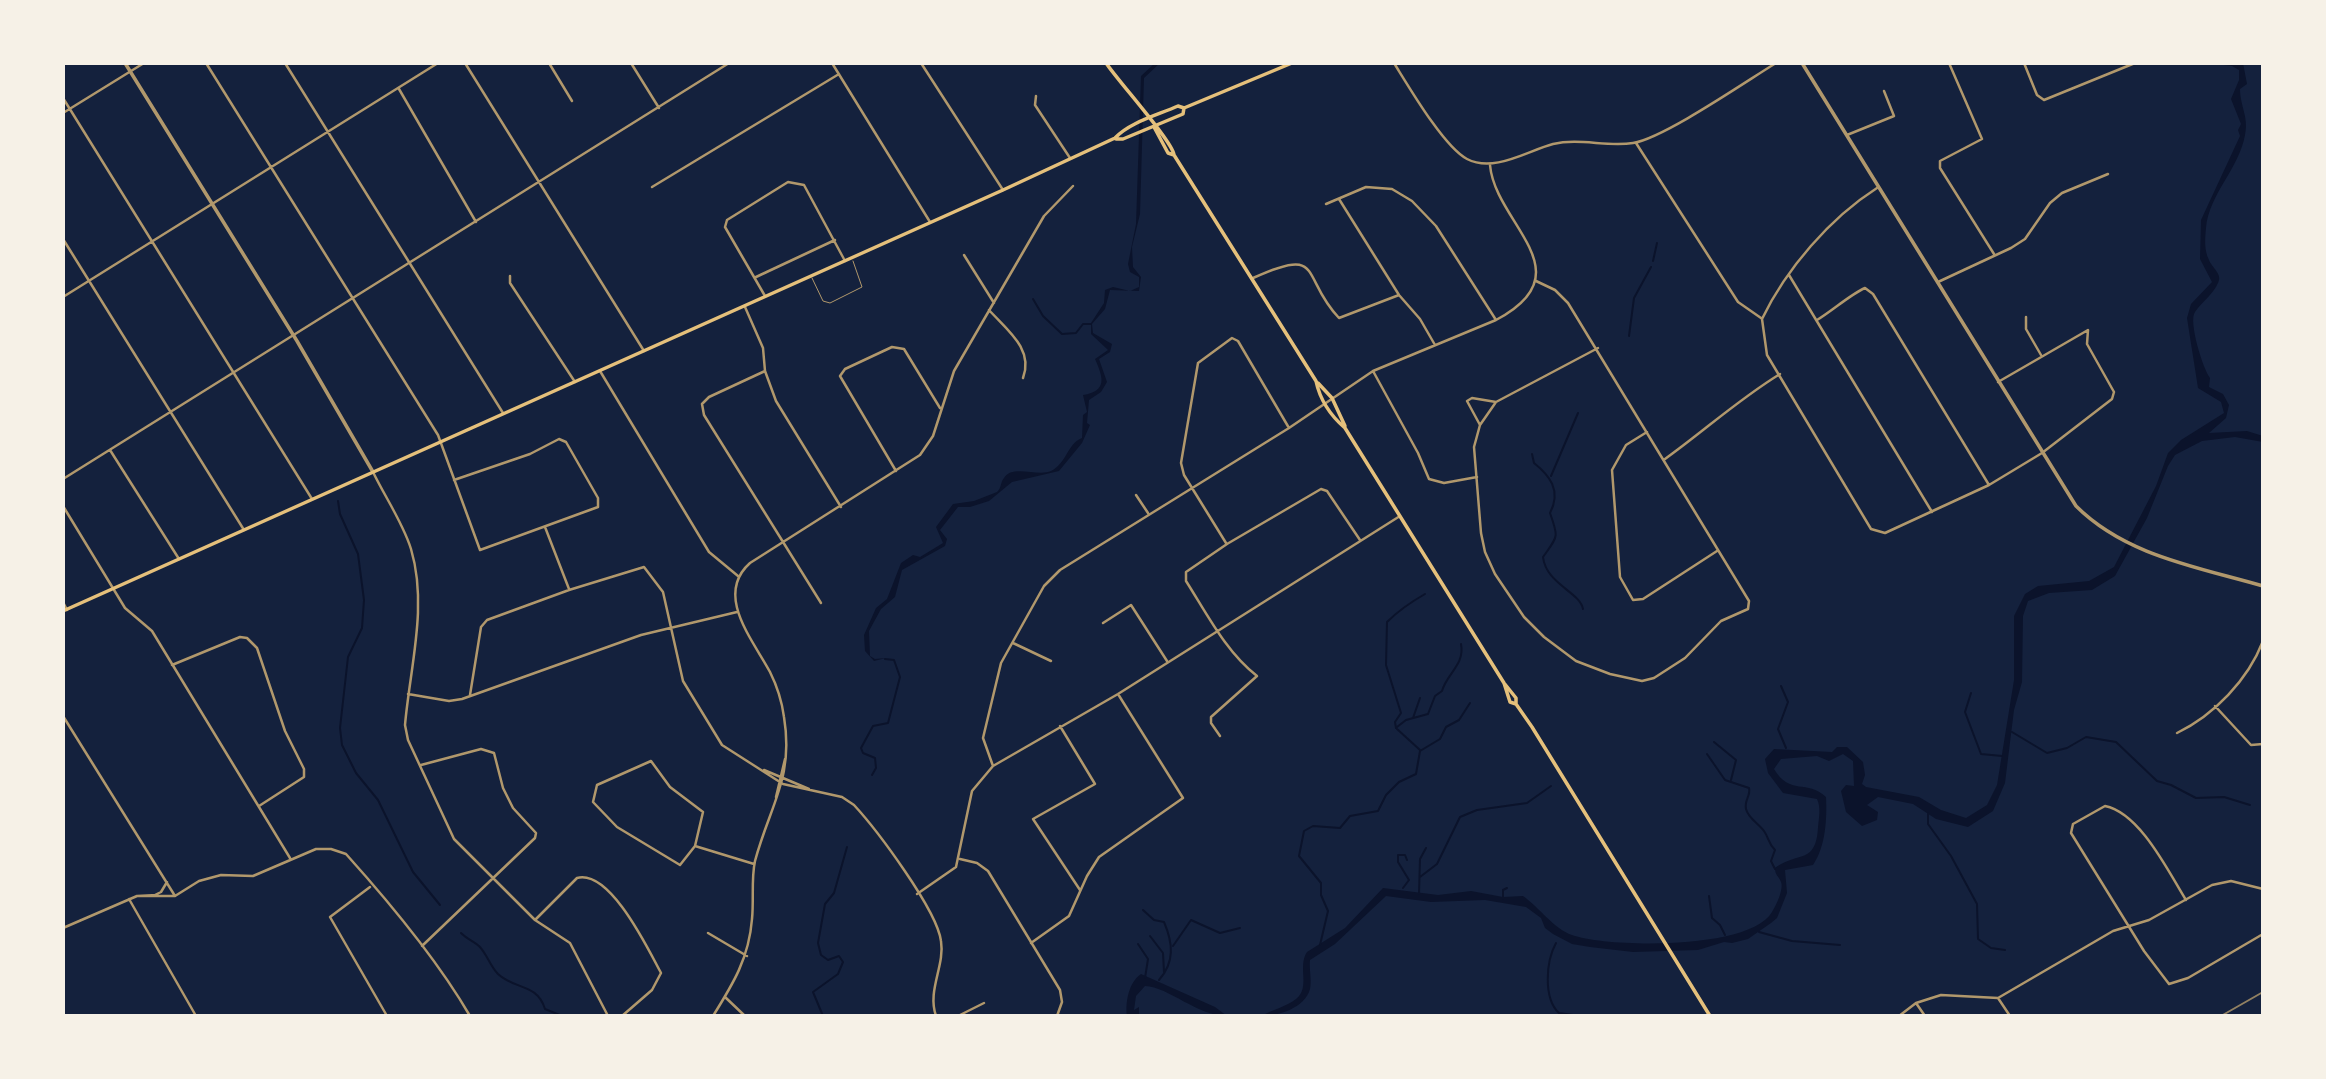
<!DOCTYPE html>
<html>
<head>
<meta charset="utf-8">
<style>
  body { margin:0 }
  #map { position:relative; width:2326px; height:1079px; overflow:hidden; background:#14213d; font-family:"Fira Sans",sans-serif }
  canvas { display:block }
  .frame { position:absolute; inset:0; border:65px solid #f6f1e7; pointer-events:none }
</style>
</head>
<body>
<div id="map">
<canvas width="2326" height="1079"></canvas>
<div class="frame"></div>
</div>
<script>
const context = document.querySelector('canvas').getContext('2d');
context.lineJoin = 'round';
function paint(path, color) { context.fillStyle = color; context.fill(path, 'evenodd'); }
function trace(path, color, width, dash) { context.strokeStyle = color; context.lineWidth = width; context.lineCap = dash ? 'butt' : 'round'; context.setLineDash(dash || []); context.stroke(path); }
paint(new Path2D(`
  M1155 63H1160L1144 78 1140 214 1132 247 1133 267 1141 277 1139 291 1110 290 1105 309 1092 324 1093 333 1112 344 1110 352 1099 359 1107 382 1101 392 1089 400 1087 423 1090 425 1082 443 1059 471 1012 482 989 501 970 507H958L940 530 947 539 945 546 902 570 895 597 881 609 869 631 870 656 875 659 886 658 874 661 865 651 864 635 876 608 887 599 901 563 913 555 920 557 943 543 936 527 953 504 974 501 997 492C1002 487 1000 483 1004 478 1012 464 1038 477 1051 471 1067 463 1067 444 1082 438L1083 415 1087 412 1083 395C1108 391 1103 377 1095 359L1108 350 1091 334V323L1104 303 1105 290 1113 287 1130 291 1139 287V277L1130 272 1128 264 1136 224 1141 76Z
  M2208 63H2243L2247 84 2240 89C2240 106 2249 117 2245 135 2239 169 2209 194 2206 228 2205 239 2204 250 2209 260 2212 268 2223 274 2218 283 2214 293 2201 303 2195 312 2188 321 2203 369 2210 378L2209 387 2223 394 2229 405 2226 418 2209 433 2247 431 2263 436V442L2235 437 2202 441 2175 455 2168 466 2147 518 2115 576 2092 590 2049 593 2028 601 2023 616 2022 682 2014 710 2005 783 1993 811 1968 827 1936 819 1913 804 1878 797 1867 805 1878 812 1877 820 1862 826 1846 812 1841 791 1846 785 1854 786 1853 761 1843 754 1829 761 1817 756 1781 759 1774 769C1790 796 1807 779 1826 797 1827 818 1826 846 1813 865L1785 870 1787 893 1777 918 1771 923 1748 939 1732 943 1724 942 1698 950 1633 952 1590 947 1572 944 1553 934 1545 928 1541 918 1526 907 1485 900 1431 902 1386 896 1335 944 1310 960C1309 969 1312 981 1310 989 1305 1008 1278 1016 1262 1016 1273 1009 1286 1007 1296 999 1311 987 1297 967 1307 952L1345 928 1383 888 1438 895 1471 891 1503 897 1523 896C1540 908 1554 929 1572 935 1609 948 1750 950 1772 912 1776 906 1784 889 1781 882 1779 876 1775 876 1775 868 1798 851 1816 865 1818 827 1819 818 1821 807 1817 799L1783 793 1768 773 1765 759 1774 749 1832 752 1837 747H1847L1863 762 1865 775 1862 784 1866 787 1919 797 1941 810 1966 818 1987 805 1997 785 2014 680V616L2025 594 2038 586 2089 581 2114 567 2156 486 2168 453 2181 440 2224 413 2221 402 2198 388 2187 318 2191 304 2212 282 2200 259 2201 220 2240 136 2238 130 2241 124 2231 99 2239 80V70L2232 66Z
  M1141 974 1215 1007 1227 1016C1197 1016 1169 987 1145 986L1136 996 1134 1010 1139 1007V1016H1127C1125 1002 1129 982 1141 974Z`), '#0b132b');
trace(new Path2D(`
  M1653 261 1657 243
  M1033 299 1043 316 1062 334 1076 333 1083 324H1091
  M1629 336 1634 298 1651 267
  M1532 454 1534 463C1549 475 1562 490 1550 513 1559 538 1558 536 1543 557 1546 584 1580 592 1583 609
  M1551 476 1578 413
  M338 501 340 514 358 554 364 600 362 628 348 657 340 728 342 745 356 773 378 800 413 872 440 905
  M1781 686 1788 702 1778 729 1786 748
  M1971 693 1965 712 1981 754 2002 756
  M1413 718 1420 698
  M1397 727 1406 720 1428 714 1435 696 1442 691C1447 673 1465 665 1461 644
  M1396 728 1395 722 1401 713 1386 665 1387 622C1399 610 1411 602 1425 594
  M1397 729 1420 750
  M2012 732 2047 753 2067 748 2086 737 2116 742 2157 781 2171 785 2196 798 2224 797 2250 805
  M1714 742 1736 760 1731 780
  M1707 754 1725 780 1749 788C1751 796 1744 800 1746 809 1748 818 1758 823 1764 831 1769 838 1768 843 1775 850L1771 861 1775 869
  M872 775 876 768 875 758 863 753 861 748 873 726 888 723 900 677 894 660 885 659
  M1928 813V824L1951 856 1977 904 1978 939 1991 948 2005 950
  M1420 877 1437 864 1460 817 1477 810 1527 803 1551 786
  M1403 888 1409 880 1398 862V855H1405L1407 860
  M1419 894 1420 859 1426 848
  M1709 896 1712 918 1720 925 1725 935
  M1503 899V890L1507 888
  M1143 910 1154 920 1164 922C1173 943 1175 962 1159 980
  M1759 932 1792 941 1840 945
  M461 933C467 939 473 941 479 946 487 954 490 966 498 974 515 990 537 983 545 1009L562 1016
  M1150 936 1163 953 1164 972
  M1556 943C1546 961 1543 998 1559 1013L1580 1016
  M1138 944 1148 959 1145 978
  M1320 945 1328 911 1321 895V883L1299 856 1304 831 1313 826 1340 828 1350 816 1378 811 1386 795 1399 782 1416 774 1420 751 1440 739 1446 727 1459 720 1470 703
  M1173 946 1191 920 1220 933 1240 928
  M823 1016 813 992 838 974 843 962 839 956 828 960 821 955 818 943 825 904 834 893 847 847`), '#0b132b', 2);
trace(new Path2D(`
  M812 278 823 301 830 303 862 287 853 261`), '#b1986c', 1);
trace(new Path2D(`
  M206 63 438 435 480 550 598 507V498L566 442 559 439 530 454 454 480
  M285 63 503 413
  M465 63 644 351
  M549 63 572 101
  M631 63 659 108
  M832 63 930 222
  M921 63 1003 190
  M1394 63C1409 87 1444 147 1467 159 1494 173 1527 151 1553 144 1579 138 1607 147 1633 143 1664 138 1745 82 1776 63
  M1949 63 1982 139 1940 161V168L1994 254
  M2024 63 2037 95 2044 100 2135 63
  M399 89 476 222
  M1036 96 1035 105 1070 158
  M63 98 312 499
  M63 113 144 63
  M1847 135 1894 116 1884 91
  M1636 143 1738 302 1761 318
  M652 187 839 74
  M1877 188C1830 218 1786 269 1762 319L1767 355 1871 529 1885 533 1989 485 2042 453 2112 399 2114 392 2087 344 2088 330 1998 382
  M1339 199 1399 295 1420 319 1435 345
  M1326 204 1366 187 1392 189 1412 201 1436 226 1496 320
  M63 239 244 530
  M964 255 994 303
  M1789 275 1932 512
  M510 276V283L575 382
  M756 277 835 240
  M1253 278C1325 245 1300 277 1339 318L1399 295
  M1536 281 1555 290 1568 303 1749 601 1748 609 1721 621 1685 658 1654 678 1642 681 1610 674 1576 661 1544 637 1524 617 1495 574 1485 552 1481 533 1474 447 1480 425 1496 402 1598 348
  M1938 282 2011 248 2025 239 2050 203 2062 193 2108 174
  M765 296 725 227 727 220 788 182 804 185 845 261
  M63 297 438 63
  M745 307 763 348 765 371 776 401 841 507
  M989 310C1007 330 1034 349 1023 378
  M2026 317V329L2041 355
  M1817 320C1832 311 1851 294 1865 288L1873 294 1989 485
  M600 371 709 552 738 576
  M765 371 709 397 702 404 704 415 821 603
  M1373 371 1418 453 1429 479 1444 483 1477 477
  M1480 425 1467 401 1472 398 1496 402
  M1647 432 1626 445 1612 470 1620 577 1633 600 1643 599 1717 551
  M110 450 179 559
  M1665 459C1704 431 1739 399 1780 374
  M896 471 840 376 845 369 892 347 904 349 940 408
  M373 472C385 497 403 523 411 549 428 606 410 667 405 725L408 740 454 839 535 920 570 943 608 1016
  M63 479 729 63
  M1136 495 1148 513
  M63 506 125 608 152 631 290 858
  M545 527 569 589
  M1226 543 1184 475 1181 463 1198 363 1232 338 1238 341 1289 428
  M63 602 67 610
  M1103 623 1131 605 1167 661
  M1013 643 1051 661
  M172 665 240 637 247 638 257 648 285 731 304 769V777L259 806
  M408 694 449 701 462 699 641 635 737 612
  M470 695 481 627 487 620 569 590 644 567 663 592 683 681 722 745 783 784 842 797 854 805C877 830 937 910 941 941 945 966 927 990 936 1016
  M2215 706 2251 745 2263 744
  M63 716 175 896
  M1060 726 1095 784 1033 819 1080 890
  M2177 733C2214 715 2248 680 2263 641
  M1220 736 1211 723V717L1257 676C1226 652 1207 614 1186 581V572L1227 544 1321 489 1327 491 1360 540
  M651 761 670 787 703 812 695 846 680 865 617 827 593 802 597 785Z
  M421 765 481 749 494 753 503 788 513 808 536 833 535 838 422 946
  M993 766 983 738 1001 663 1044 586 1060 570 1289 428 1373 371 1496 320C1587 272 1495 224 1490 165
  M764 770 809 789
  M776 797 785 759
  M695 846 754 864
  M960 859 977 863 988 871 1060 990 1062 1002 1057 1016
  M370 887 330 917 387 1016
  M917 894 956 867 972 791 993 766 1118 694 1400 516
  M155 895 161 892 167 882
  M137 896H175L199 881 221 875 253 876 316 849H331L346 854C390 903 437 959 470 1016
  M129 899 196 1016
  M2186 900C2168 871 2140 813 2105 806L2073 824 2071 833 2144 951 2169 984 2188 978 2263 934
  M535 920 577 878C610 869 648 949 661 973L652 990 622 1016
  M63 928 137 896 157 895
  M708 933 747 956
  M1031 943 1069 916 1087 876 1099 857 1183 798 1118 694
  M725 997 745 1016
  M1998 998 2010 1016
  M1916 1003 1925 1016
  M713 1016C733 984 749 958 752 919 754 900 751 879 755 861 770 805 794 778 784 717 782 702 777 686 770 672 753 640 714 595 750 563L920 455 933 436 954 371 1044 216 1073 186
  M958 1016 984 1003
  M1899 1016 1916 1003 1941 995 1998 998 2113 931 2149 920 2212 885 2231 881 2263 889`), '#b1986c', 2.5);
trace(new Path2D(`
  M125 63 297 341 373 472
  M1802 63 2076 506C2126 556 2198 567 2263 586`), '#b1986c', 3.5);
trace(new Path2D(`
  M1106 63C1118 81 1173 142 1174 155L1316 381C1320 400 1331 416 1345 428L1504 683 1516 698V704
  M1154 127 1168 153 1174 155
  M1116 139H1123L1183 114 1184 108
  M1318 383 1332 398 1345 426
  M63 611 1003 190 1115 138C1130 122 1158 115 1178 106L1184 108 1292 63
  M1504 683 1510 702 1516 704 1532 727 1710 1016`), '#e5c07b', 3.5);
trace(new Path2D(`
  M2221 1016 2263 992`), '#918062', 2);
</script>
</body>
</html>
